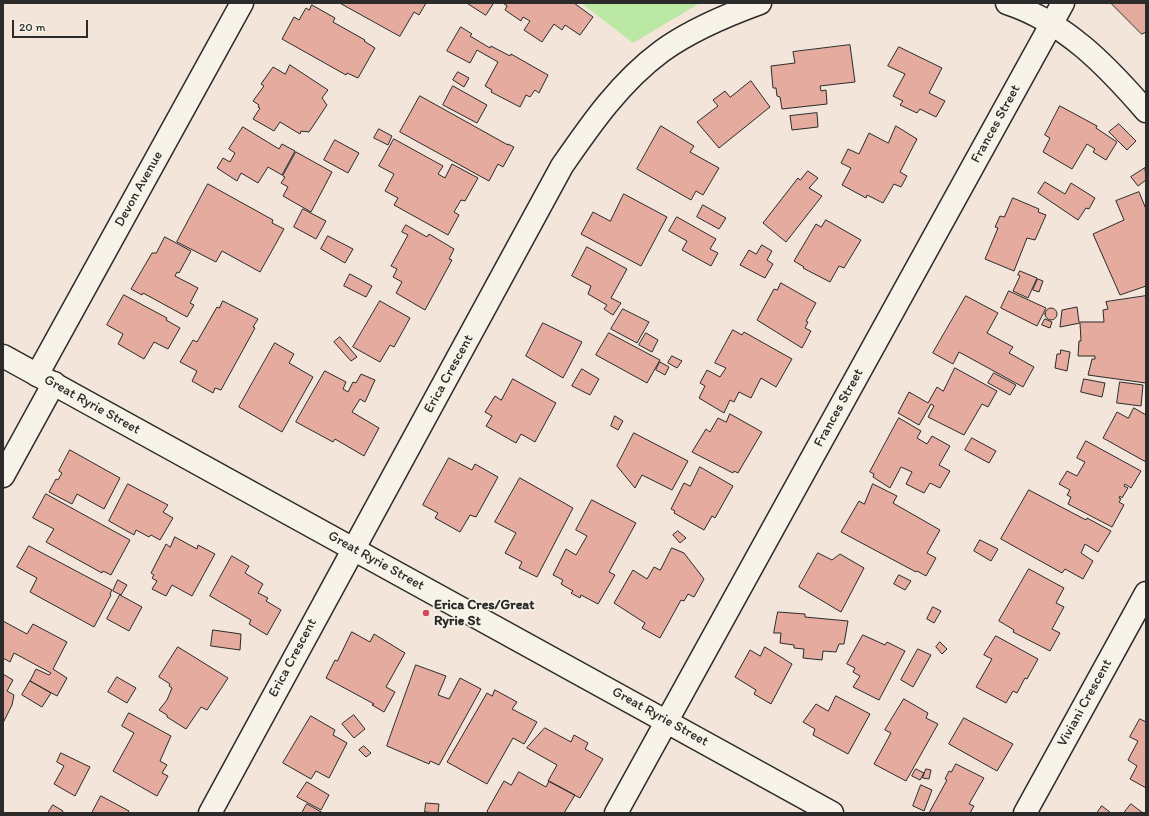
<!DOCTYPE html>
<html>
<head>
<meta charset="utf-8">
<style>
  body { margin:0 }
  #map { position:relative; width:1149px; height:816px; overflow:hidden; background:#f3e5d9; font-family:Itim,sans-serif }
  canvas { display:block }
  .frame { position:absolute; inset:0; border:4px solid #2b2b2b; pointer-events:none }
  .scale { position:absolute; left:12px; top:20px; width:76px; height:18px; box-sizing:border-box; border:2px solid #2b2b2b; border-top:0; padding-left:5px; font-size:12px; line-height:14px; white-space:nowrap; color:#2b2b2b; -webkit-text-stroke:3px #f7f3e8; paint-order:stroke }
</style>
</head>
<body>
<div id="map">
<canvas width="1149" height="816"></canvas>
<div class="frame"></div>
<div class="scale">20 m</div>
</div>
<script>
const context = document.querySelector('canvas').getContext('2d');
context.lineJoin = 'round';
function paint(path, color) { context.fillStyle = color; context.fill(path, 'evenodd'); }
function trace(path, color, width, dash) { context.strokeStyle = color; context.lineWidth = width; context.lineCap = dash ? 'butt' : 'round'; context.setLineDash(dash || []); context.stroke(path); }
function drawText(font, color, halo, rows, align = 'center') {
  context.font = font + ' Itim,sans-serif'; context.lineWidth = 3.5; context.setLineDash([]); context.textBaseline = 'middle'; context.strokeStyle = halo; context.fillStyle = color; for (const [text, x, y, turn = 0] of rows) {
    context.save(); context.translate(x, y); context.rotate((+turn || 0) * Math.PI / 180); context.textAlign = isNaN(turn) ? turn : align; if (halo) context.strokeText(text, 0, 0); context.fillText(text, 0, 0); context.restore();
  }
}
paint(new Path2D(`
  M581 3H700L633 43Z`), '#bce8a5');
const building = new Path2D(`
  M340 3H426L419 15 414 12 400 36Z
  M467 3H492L493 4 486 15Z
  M503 3H574L593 17 580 35 565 25 562 30 554 24 542 42 524 30 530 21 523 17 521 21 505 10 507 6Z
  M1111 3H1146V32L1142 34Z
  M312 5 335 18 333 22 365 40 364 41 375 48 358 78 347 73 346 75 282 39 294 17 299 20 306 8 309 10Z
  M461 27 472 34 470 36 490 48 491 46 510 56 511 54 548 75 539 93 535 90 530 97 526 95 520 107 491 92 492 90 485 86 498 62 477 50 470 63 447 51Z
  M850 45 855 82 820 86 821 91 826 90 827 104 782 109 780 97 777 96 776 88H773L771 66 795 63 793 52Z
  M899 47 942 68 929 93 945 101 936 117 920 109 917 113 900 105 903 101 893 96 905 74 888 66Z
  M290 65 328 90 322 98 327 105 309 132 301 131 300 134 280 122 274 131 253 119 260 108 258 107 259 105 253 101 264 86 261 84 273 67 285 74Z
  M458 72 469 78 464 87 453 80Z
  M751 81 770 107 719 148 697 122 718 106 713 100 725 91 730 97Z
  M453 86 487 105 477 123 443 105Z
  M420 96 508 145V144L514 147 503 167 498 164 489 181 400 132Z
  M1060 106 1097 126 1096 128 1117 142 1106 160 1093 152 1095 149 1087 144 1072 169 1043 152 1050 138 1045 135Z
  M817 113 818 127 792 130 790 116Z
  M1119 124 1136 141 1127 150 1109 132Z
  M661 126 694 146 690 152 719 168 703 195 696 191 691 200 637 169Z
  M896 126 917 139 900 172 907 176 901 187 894 184 883 203 867 195 866 198 842 185 851 168 841 163 848 149 859 154 869 133 888 143Z
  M243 127 279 149 282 144 295 151 282 175 268 167 258 183 241 173 237 181 217 168 223 158 230 162 235 153 229 149Z
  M379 129 392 136 388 145 374 138Z
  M394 139 443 166 438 174 445 178 452 164 478 178 465 201 461 200 454 212 459 215 448 235 394 205 398 198 385 191 394 174 379 166Z
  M335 140 359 153 348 173 324 160Z
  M296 152 332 172 311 212 283 196 288 187 281 183 285 177 283 176Z
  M1145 168 1146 180 1138 186 1131 177Z
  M808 171 818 178 809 188 822 196 786 242 763 223 798 178 800 180Z
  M1045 182 1065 194 1071 183 1095 198 1089 209 1086 208 1078 220 1038 193Z
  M208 184 273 220 272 223 284 229 260 272 222 251 216 262 177 242Z
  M1139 192 1146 209V286L1120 295 1093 234 1124 220 1116 201Z
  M624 194 667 217 641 266 581 234 593 212 610 221Z
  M1013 198 1039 209 1038 212 1046 215 1035 240 1027 238 1014 271 985 259 998 228 995 227 1000 216 1004 217Z
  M703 205 726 218 719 229 697 217Z
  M303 209 326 221 316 239 294 227Z
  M677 217 716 239 710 249 718 253 711 266 682 250 687 241 669 231Z
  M826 220 861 240 844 268 839 266 830 282 803 268 804 267 794 261 816 224 821 227Z
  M406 225 427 237 429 234 454 249 449 259 452 260 425 310 396 293 402 282 393 277 397 269 391 266 408 235 402 232Z
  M328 236 353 249 345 263 321 249Z
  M165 237 191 251 179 273 177 272 175 276 198 288 190 303 194 305 187 317 143 293 142 295 131 289 152 253H156Z
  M762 245 772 251 767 260 773 264 765 278 740 265 749 250 756 254Z
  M587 247 627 269 611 298 621 303 613 315 604 309 607 305 588 294 591 286 572 276Z
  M1020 271 1037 278 1028 298 1013 291 1020 276 1018 275Z
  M350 274 372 286 366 297 344 286Z
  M1038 279 1043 281 1039 292 1033 290Z
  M781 283 816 303 806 321 808 322 805 328 811 331 802 348 757 320 774 289 777 290Z
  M1009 291 1046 308 1037 326 1001 308Z
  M124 295 167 318 166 320 180 328 168 349 154 342 144 359 118 344 123 334 107 325Z
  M966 296 998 313 987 333 1013 347 1009 353 1034 367 1023 387 959 352 953 364 933 353Z
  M1146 296V383L1088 375 1092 359H1095V356H1078L1079 341H1081L1080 323 1060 327 1062 310 1077 307 1079 322H1104L1103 310 1108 309 1106 302Z
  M223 301 258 319 253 327 255 328 221 390 215 388 213 393 192 381 197 371 180 362 193 340 197 342 217 307 219 308Z
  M380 301 410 318 394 347 390 345 380 362 353 347Z
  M1045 314a6 6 0 1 1 12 0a6 6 0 1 1-12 0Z
  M623 309 649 322 637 343 611 329Z
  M1045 319 1052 322 1050 328 1042 325Z
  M543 323 582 342 563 378 526 356Z
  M733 330 742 335 744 332 792 359 776 387 761 378 751 398 739 392 734 402 730 400 724 413 699 398 705 386 700 383 707 370 720 377 726 368 715 363Z
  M609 333 660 360 647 383 596 355Z
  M646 333 658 340 652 352 639 345Z
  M340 337 357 357 351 361 334 342Z
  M275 343 294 354 289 363 313 377 282 432 239 407Z
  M1061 350 1070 352 1067 371 1055 368 1057 354H1060Z
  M672 356 682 361 677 368 668 363Z
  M660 362 669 367 665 375 656 370Z
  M955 368 997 391 988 407 982 404 964 435 928 417 934 406 931 404 919 425 898 413 909 392 928 403 937 387 943 391Z
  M582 369 599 379 590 395 572 386Z
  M325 371 346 382 343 389 348 392 353 382 356 383 361 374 375 380 365 402 360 399 352 412 379 428 364 456 335 439 333 442 296 422Z
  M994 373 1016 385 1010 395 988 383Z
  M513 379 556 403 535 442 521 434 516 443 486 426 492 416 485 412 495 396 501 400Z
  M1084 379 1105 383 1102 397 1081 392Z
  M1120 382 1143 385 1141 406 1117 403Z
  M1134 408 1146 415V462L1103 438 1117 412 1128 418Z
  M730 414 762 432 738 473 734 471 733 473 692 452 706 429 710 432 718 418 726 422Z
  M615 416 623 421 618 430 611 426Z
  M899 418 921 431 917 438 927 444 932 436 950 446 939 465 950 471 940 488 930 483 924 493 906 484 912 472 901 467 890 488 873 477 874 474 870 472Z
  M634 433 688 461 672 490 642 475 635 488 617 466Z
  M972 438 996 451 989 463 965 450Z
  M1086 441 1141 471 1131 488 1125 484 1124 486 1128 488 1122 498 1120 496 1119 498 1121 499 1119 502 1124 505 1112 527 1068 504 1071 497 1067 495 1070 490 1059 484 1067 471 1077 476 1085 462 1077 458Z
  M70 450 120 478 104 509 77 494 72 504 49 492 56 479 58 480 62 473 59 471Z
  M449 458 472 470 475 464 498 477 476 517 470 515 460 532 435 518 438 513 423 505Z
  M700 467 733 486 715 518 712 516 704 530 674 513 675 511 671 509 684 483 690 486Z
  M520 478 573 508 537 577 519 568 522 562 505 553 516 533 495 522Z
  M128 484 168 505 163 512 173 518 160 540 151 535 149 537 136 530 134 535 109 521Z
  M873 484 897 496 893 503 940 530 927 553 936 558 926 576 917 571 916 572 841 532 859 501 864 504Z
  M1029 490 1086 520 1087 518 1111 531 1098 552 1085 544 1081 553 1093 561 1083 579 1065 569 1062 573 1001 539Z
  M46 494 130 540 111 575 103 571 102 573 46 542 54 529 33 518Z
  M592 500 636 523 609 572 615 575 598 604 581 595 580 598 571 593 573 591 561 584 563 580 553 575 566 549 576 555 587 536 576 530Z
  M678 531 686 538 680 543 673 535Z
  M175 537 197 549 198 545 215 554 192 596 172 585 166 596 152 589 157 581 152 578 154 575 151 573 166 544 170 547Z
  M980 540 998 549 991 561 974 551Z
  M29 546 112 590 110 594 111 595 94 627 30 592 37 578 17 567Z
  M672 548 684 553 704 579 694 597 688 594 684 601 681 600 660 638 642 628 645 623 614 603 633 570 647 579 654 567 660 570Z
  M818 553 832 560 840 554 864 568 841 612 799 587Z
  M232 556 249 566 245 573 263 584 258 593 268 598 266 601 281 610 267 635 249 624 251 620 210 596Z
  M1029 569 1064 588 1056 603 1064 607 1052 629 1060 633 1050 651 1013 632 1014 630 999 621Z
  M899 575 911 581 905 590 894 584Z
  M118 580 127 585 121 595 113 591Z
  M120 595 142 607 129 631 107 619Z
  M933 607 941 611 934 623 927 619Z
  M778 612 805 614V617L848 621 844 644H839L836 652 823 651 822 660 803 658 804 649 794 648V645L780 643 781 633H774Z
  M3 621 27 634 33 624 67 642 53 669 67 678 57 696 30 681 36 669 49 675 51 673 14 653 10 662 3 658Z
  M213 630 241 634 240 650 211 646Z
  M352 632 370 642 374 634 405 653 386 687 395 692 384 712 372 705 374 704 326 678 335 660 337 661Z
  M863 635 885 645 887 642 905 651 879 700 853 687 860 676 853 672 855 668 847 664Z
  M996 636 1038 659 1027 679 1025 678 1017 693 1013 691 1006 703 976 687 992 659 984 655Z
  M940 642 947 649 942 654 936 647Z
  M178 647 228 678 207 710 201 707 186 729 167 717V715L159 710 167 700 172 688 169 686 170 684 159 677Z
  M765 647 792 664 771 704 754 694 756 690 735 677 750 650 760 656Z
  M918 649 931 655 913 687 901 680Z
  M416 665 446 676 438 695 449 699 460 678 481 689 439 765 430 761 429 764 387 746Z
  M3 674 13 680 7 691 14 695 12 705 3 723Z
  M117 677 136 688 127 703 108 692Z
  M30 681 51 693 42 707 22 695Z
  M495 690 517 702 512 709 537 722 524 744 513 738 487 784 447 762 487 693 492 696Z
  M836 696 870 714 848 754 813 735 815 729 803 722 816 704 828 711Z
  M904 699 928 713 926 718 938 724 906 781 874 764 891 733 885 730Z
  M129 713 171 736 160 761 167 765 162 773 168 776 157 796 113 771 134 733 122 726Z
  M354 715 365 729 354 738 342 724Z
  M311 716 335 730 333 735 347 743 329 778 316 771 311 779 283 763Z
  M964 718 1013 744 997 771 949 744Z
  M1140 719 1146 722V788L1130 779 1137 766 1128 760 1138 741 1130 737Z
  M545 728 571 742 574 735 588 743 585 749 603 759 580 798 548 781 557 765 527 748Z
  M364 746 371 753 366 757 359 750Z
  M61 753 90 767 75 796 54 784 64 766 57 762Z
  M956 764 984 778 969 804 974 806 970 813H929L947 780 945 779 949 771 951 772Z
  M916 769 924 773 920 780 912 776Z
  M926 769 931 770 929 779 923 778Z
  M519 772 546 787 549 781 575 795 564 813H489L487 811 504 781 511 785Z
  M307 782 329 795 321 810 297 797Z
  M921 785 932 790 924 811 913 806Z
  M101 796 129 811 128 813H92Z
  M426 803 439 804 438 813 425 812Z
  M307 804 323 813H302Z
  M1131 804 1143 813H1124Z
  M53 805 63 811 62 813H48Z
  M1102 806 1111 813H1097Z`);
paint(building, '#e4ab9e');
trace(building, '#2b2b2b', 1);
const minor = new Path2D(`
  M1007 3C1065 22 1107 66 1146 111
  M37 375 242 3
  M3 476 54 383
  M210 813 562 166C591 124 620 82 662 51 691 30 727 15 760 3
  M616 813 1063 3
  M1025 813 1146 593`);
const secondary = new Path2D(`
  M3 356 832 813`);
trace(minor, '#2b2b2b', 25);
trace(secondary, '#2b2b2b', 25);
trace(minor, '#f7f3e8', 22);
trace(secondary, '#f7f3e8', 22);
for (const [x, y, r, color] of [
  [426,613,4,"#d1495b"]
]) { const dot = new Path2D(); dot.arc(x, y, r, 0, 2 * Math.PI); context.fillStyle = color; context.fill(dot); trace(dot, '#f7f3e8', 1.5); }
drawText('14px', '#2b2b2b', '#f7f3e8', [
  ["Frances Street",996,124,-61],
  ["Devon Avenue",139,189,-61],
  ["Erica Crescent",449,374,-61],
  ["Great Ryrie Street",92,405,29],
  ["Frances Street",839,408,-61],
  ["Great Ryrie Street",376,561,29],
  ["Erica Crescent",293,658,-62],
  ["Viviani Crescent",1085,703,-61],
  ["Great Ryrie Street",660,717,29]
]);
drawText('bold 14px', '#2b2b2b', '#f7f3e8', [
  ["Erica Cres/Great",434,605],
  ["Ryrie St",434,621]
], 'left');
</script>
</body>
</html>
